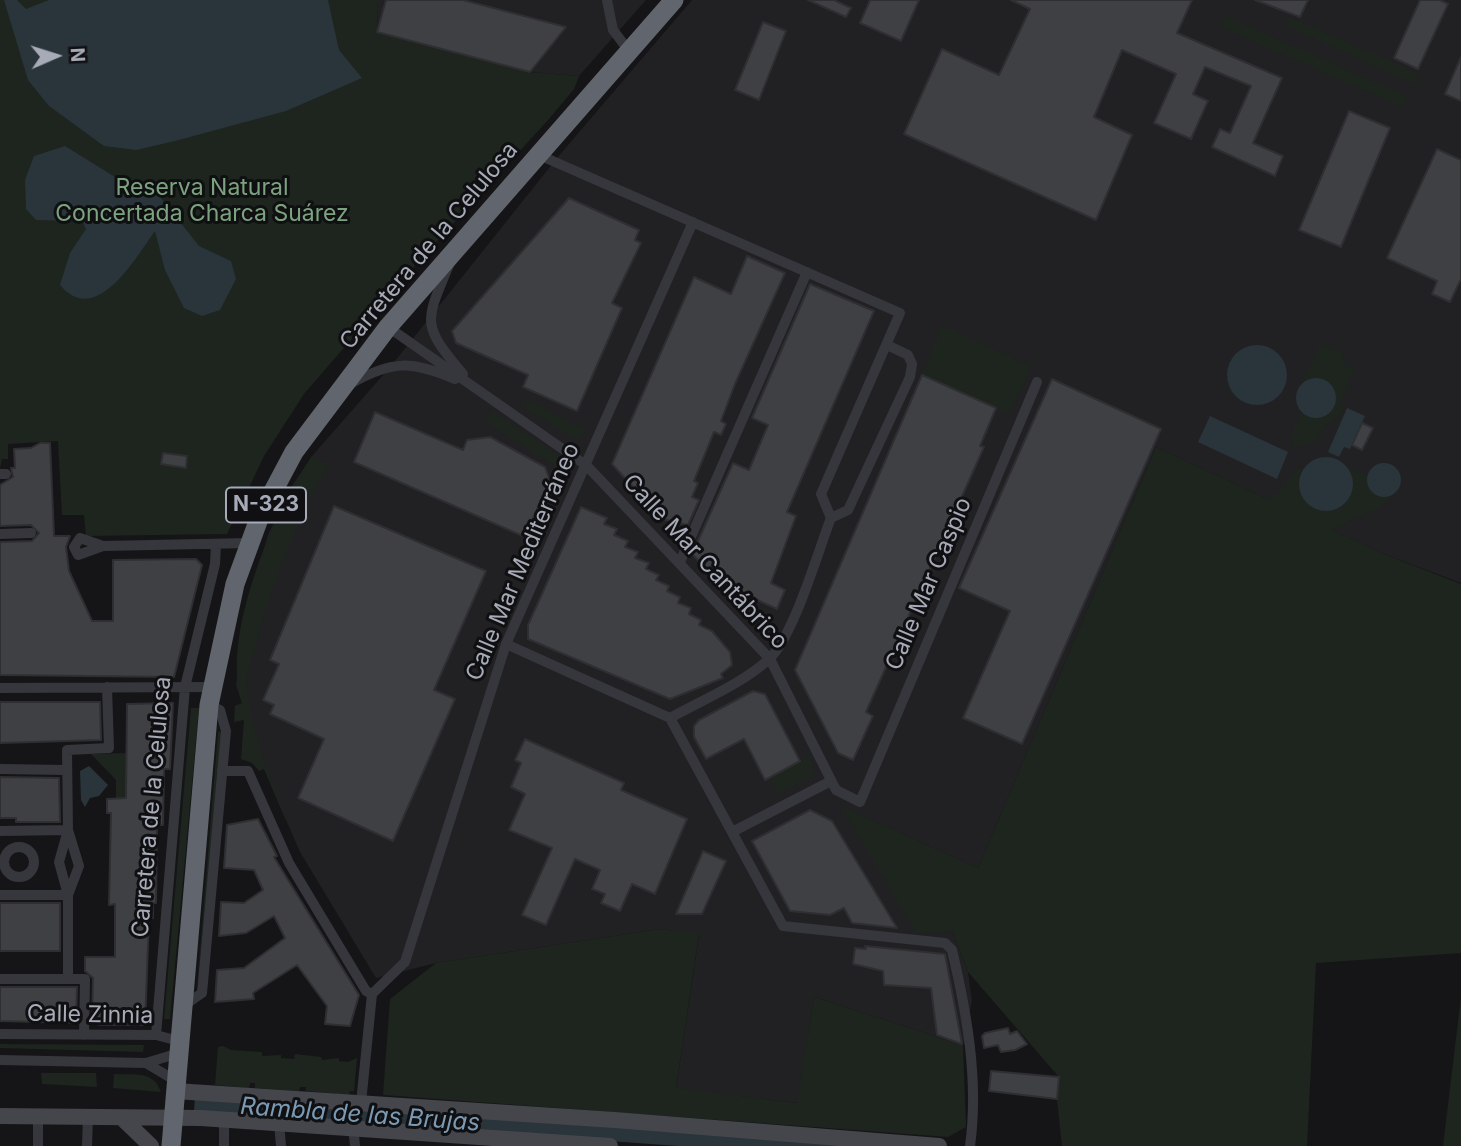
<!DOCTYPE html>
<html>
<head>
<meta charset="utf-8">
<style>
  body { margin:0 }
  #map { position:relative; width:1461px; height:1146px; overflow:hidden; background:#151517; font-family:Inter,sans-serif }
  canvas { display:block }
  .north { position:absolute; left:21px; top:21px; width:70px; height:70px; -webkit-text-stroke:5px #101012; paint-order:stroke; rotate:87deg; font-size:19px; font-weight:700; line-height:28px; text-align:center; color:#a6abb7 }
  .north::after { content:''; display:block; margin:auto; width:24px; height:32px; background:#a6abb7; clip-path:polygon(50% 0,100% 100%,50% 72%,0 100%) }
</style>
</head>
<body>
<div id="map">
<canvas width="1461" height="1146"></canvas>
<div class="north">N</div>
</div>
<script>
const context = document.querySelector('canvas').getContext('2d');
context.lineJoin = 'round';
function paint(path, color) { context.fillStyle = color; context.fill(path, 'evenodd'); }
function trace(path, color, width, dash) { context.strokeStyle = color; context.lineWidth = width; context.lineCap = dash ? 'butt' : 'round'; context.setLineDash(dash || []); context.stroke(path); }
function drawText(font, color, halo, rows, align = 'center') {
  context.font = font + ' Inter,sans-serif'; context.lineWidth = 6; context.setLineDash([]); context.textBaseline = 'middle'; context.strokeStyle = halo; context.fillStyle = color; for (const [text, x, y, turn = 0] of rows) {
    context.save(); context.translate(x, y); context.rotate((+turn || 0) * Math.PI / 180); context.textAlign = isNaN(turn) ? turn : align; if (halo) context.strokeText(text, 0, 0); context.fillText(text, 0, 0); context.restore();
  }
}
paint(new Path2D(`
  M378 0H646L579 76 530 72 377 32Z
  M692 0H1461V583L1381 553 1156 447 978 868 842 807 952 930 968 972 972 1001 963 1045 814 997 798 1103 676 1089 699 935 660 929 436 963 376 978 300 852 264 769 236 685 244 615 268 535 290 489 312 456 391 366 557 158Z`), '#212124');
paint(new Path2D(`
  M0 0H378L377 32 530 72 579 76 574 89 549 119 419 261 304 394 264 456 227 534 86 536 84 515H62L58 441 8 444V459H2L0 469Z
  M1285 15 1418 73 1415 84 1288 27Z
  M1225 16 1407 96 1402 107 1220 27Z
  M942 326 1031 366 1009 414 922 375Z
  M1320 344 1344 354 1342 359 1347 361 1344 365 1355 368 1340 403H1337L1345 408C1335 424 1326 417 1316 442L1295 448C1288 435 1295 425 1302 412L1304 414 1306 380 1301 384Z
  M528 399 586 432 578 437 570 436 523 407Z
  M492 411 564 459 569 471 567 485 562 482 559 468 485 422Z
  M1156 447 1267 499 1278 493 1297 469 1303 467 1299 476H1352L1349 468 1368 475 1367 478 1389 496 1394 493 1379 508 1331 529 1381 553 1461 584V953L1316 963 1307 1146H1062L1057 1099 1059 1077 968 972 952 930 917 934 841 806 978 868Z
  M312 456 329 464C296 521 272 584 255 647 252 659 246 673 247 684 250 733 273 781 289 828L264 769 259 771 252 763 241 759 244 720 234 722 235 706 242 703C220 636 274 512 312 456Z
  M191 708H199L170 1019H164Z
  M220 731 222 734 197 988 218 732Z
  M127 753 126 812 116 799V780L91 754Z
  M812 755V776L778 793 770 778Z
  M660 929 699 934 676 1088 797 1103 814 997 963 1045 966 1127 948 1137 383 1095 390 999 436 963Z
  M1461 997V1146H1443Z
  M0 1044 144 1045 143 1052 0 1048Z
  M223 1046 231 1050 262 1052V1056L281 1055V1058L294 1059 295 1054 321 1057 322 1060 339 1058V1061L348 1062 357 1058 354 1091H350L349 1095 306 1091V1087H300L299 1091 255 1088V1083H250L249 1088 215 1085 218 1047Z
  M41 1073H96L97 1087 42 1084Z
  M114 1074C133 1075 154 1070 161 1092L113 1088Z`), '#1d251e');
paint(new Path2D(`
  M4 0H17L26 9 49 0H328L339 50 362 78 286 111 175 141 136 150 104 146 49 106 28 80Z
  M65 146 115 177 145 183 161 198 199 246 231 261 236 279 220 310 202 316 184 308 165 270 155 231C137 255 97 329 60 285L70 253 86 229 82 221 36 220 26 209 25 180 34 156Z
  M1227 375a30 30 0 1 1 60 0a30 30 0 1 1-60 0Z
  M1296 398a20 20 0 1 1 40 0a20 20 0 1 1-40 0Z
  M1347 408 1365 416 1350 449 1344 447 1339 457 1328 452Z
  M1210 416 1288 452 1277 479 1198 442Z
  M1299 484a27 27 0 1 1 54 0a27 27 0 1 1-54 0Z
  M1367 480a17 17 0 1 1 34 0a17 17 0 1 1-34 0Z
  M89 766 108 785 99 796 90 798 85 807 81 800 80 771Z
  M195 1096 906 1146H678L194 1111Z`), '#2a343b');
const building = new Path2D(`
  M386 0H463L566 27 530 72 377 32Z
  M808 0H834L851 8 846 17Z
  M870 0H919L901 41 860 23Z
  M1011 0H1192L1177 33 1282 78 1253 143 1283 156 1275 176 1212 147 1220 129 1230 133 1251 86 1205 67 1193 94 1208 101 1191 139 1154 123 1176 74 1122 50 1094 117 1132 135 1096 220 904 134 942 49 999 75 1030 9Z
  M1255 0H1308L1300 17Z
  M1420 0H1440L1448 4 1418 69 1394 58Z
  M763 22 786 31 759 100 735 90Z
  M1461 57V101L1445 94Z
  M1349 111 1390 128 1341 247 1299 230Z
  M1437 149 1461 160V279L1450 302 1432 294 1437 281 1387 258Z
  M569 198 639 230 635 240 641 243 612 303 622 308 577 411 523 387 528 375 456 343 452 331Z
  M747 256 785 273 735 384 721 421 726 424 721 435 714 432 694 481 698 483 692 497 699 500 688 525 662 519 612 464 694 277 731 294Z
  M810 284 874 311 787 512 796 516 771 583 785 590 777 609 720 583 692 554 733 463 749 470 768 425 752 418Z
  M922 375 996 408 980 446 984 447 866 712 873 716 853 760 838 753 795 670Z
  M1052 379 1161 429 1022 744 963 718 1010 611 959 588Z
  M375 412 463 450 467 440 490 437 545 467 550 480 525 537 354 462Z
  M1362 423 1373 428 1362 450 1352 445Z
  M40 443H50L54 536H70L66 547 69 571 92 621H113V560L196 559 202 565 174 677 0 675V542L32 541 39 533 31 525 0 526V485L13 477 11 468H15L14 449 31 448Z
  M163 453 187 456 186 468 161 464Z
  M334 506 486 571 434 690 455 699 393 841 298 798 324 739 270 714 274 705 263 700 279 664 270 660Z
  M581 507 607 518 604 524 617 529 614 535 628 541 625 547 638 552 635 558 649 563 646 569 659 575 656 580 669 586 667 591 680 597 678 603 691 608 689 614 701 620 699 625 712 631 730 652 732 665 721 674 723 678 670 699 528 639V625Z
  M753 691 765 694 800 761 765 780 744 739 706 759 694 737V726L699 720Z
  M0 702H100L101 740 0 743Z
  M173 703 170 769H164L163 825H157L156 903H153V918H149L145 1025H100L92 1023 93 978 85 971V957H115V904L109 905 111 813H107V799L126 798 127 704Z
  M525 739 624 783 621 790 687 819 655 894 632 884 620 911 601 903 605 894 592 889 600 870 575 859 546 925 522 915 552 848 509 830 525 794 511 787 521 763 515 760Z
  M0 777 59 778 60 822H16V818H0Z
  M810 810 832 821 897 928 852 923 844 908 830 915 790 911 752 841Z
  M258 819 277 856 274 857 359 995 350 1026 325 1024 327 1006 297 965 253 993 254 999 215 1002 217 970 244 968 285 938 274 916 246 933 219 936 221 902 244 903 263 890 254 870 224 868 227 825Z
  M703 851 726 861 702 914H676Z
  M0 903H60V951H0Z
  M865 946 945 954 962 1044 937 1035 931 988 884 985 883 971 853 964 855 948 866 949Z
  M0 987H77L76 1023 0 1021Z
  M1008 1028 1010 1034 1017 1031 1027 1044 1015 1050 1001 1052 998 1045 984 1048 982 1036 985 1033Z
  M991 1071 1059 1077 1057 1099 989 1091Z`);
paint(building, '#3f4044');
trace(building, '#2f2f33', 2);
trace(new Path2D(`
  M607 0 613 30 629 51
  M539 155 900 313 821 494 831 518
  M449 265C424 324 422 325 463 374
  M388 327 587 466 770 659 836 790 860 802 1037 382
  M352 383C393 360 411 361 455 379
  M0 474H6
  M0 534 31 533
  M103 546 78 555 74 547 80 538 103 546 250 543
  M680 562 807 272
  M506 644 670 718
  M0 688 212 687
  M670 718 783 926 945 943 952 950C967 1014 979 1081 970 1146
  M670 718C702 700 740 685 768 660 793 639 818 551 831 518L848 510 910 377 912 364 908 355 887 345
  M0 769 67 770
  M222 771H248L289 863 366 991 372 994
  M0 831 68 830
  M732 832 831 781
  M4 862a15 15 0 1 1 30 0a15 15 0 1 1-30 0Z
  M0 895H68L59 862 68 830
  M0 979H68
  M372 994 405 962 506 644 693 222
  M182 1007 202 993 226 731 220 710 209 705
  M0 1034 156 1035 179 1041
  M84 1035 85 979H68V895L79 866 68 830 67 750 109 748 107 687
  M156 1035 185 687 215 564 216 544
  M0 1060 146 1063 179 1053
  M146 1063 176 1081
  M361 1103 372 994
  M224 1120V1146
  M279 1123 281 1146
  M353 1126 355 1146
  M38 1146V1116
  M87 1146 88 1117`), '#36373c', 10);
trace(new Path2D(`
  M175 1091 615 1120 939 1146
  M0 1116 201 1118 610 1146
  M122 1118 151 1146`), '#44464c', 16);
trace(new Path2D(`
  M171 1146 209 705 235 584 260 516 294 452 388 327 674 0`), '#61656d', 19);
for (const [x, y, w] of [
  [266,505,80]
]) { const box = new Path2D(); box.roundRect(x - w / 2, y - 17.5, w, 35, 5); context.fillStyle = '#101012'; context.fill(box); trace(box, '#a6abb7', 2); }
drawText('bold 21px', '#a6abb7', null, [
  ["N-323",266,505]
]);
drawText('23px', '#7ca37f', '#101012', [
  ["Reserva Natural",202,188],
  ["Concertada Charca Suárez",202,214]
]);
drawText('23px', '#a6abb7', '#101012', [
  ["Carretera de la Celulosa",429,246,-50],
  ["Calle Mar Mediterráneo",523,562,-67],
  ["Calle Mar Cantábrico",705,562,47],
  ["Calle Mar Caspio",929,584,-67],
  ["Carretera de la Celulosa",152,807,-85],
  ["Calle Zinnia",90,1015,1]
]);
drawText('italic 24px', '#7b9ab4', '#101012', [
  ["Rambla de las Brujas",360,1115,4]
]);
</script>
</body>
</html>
